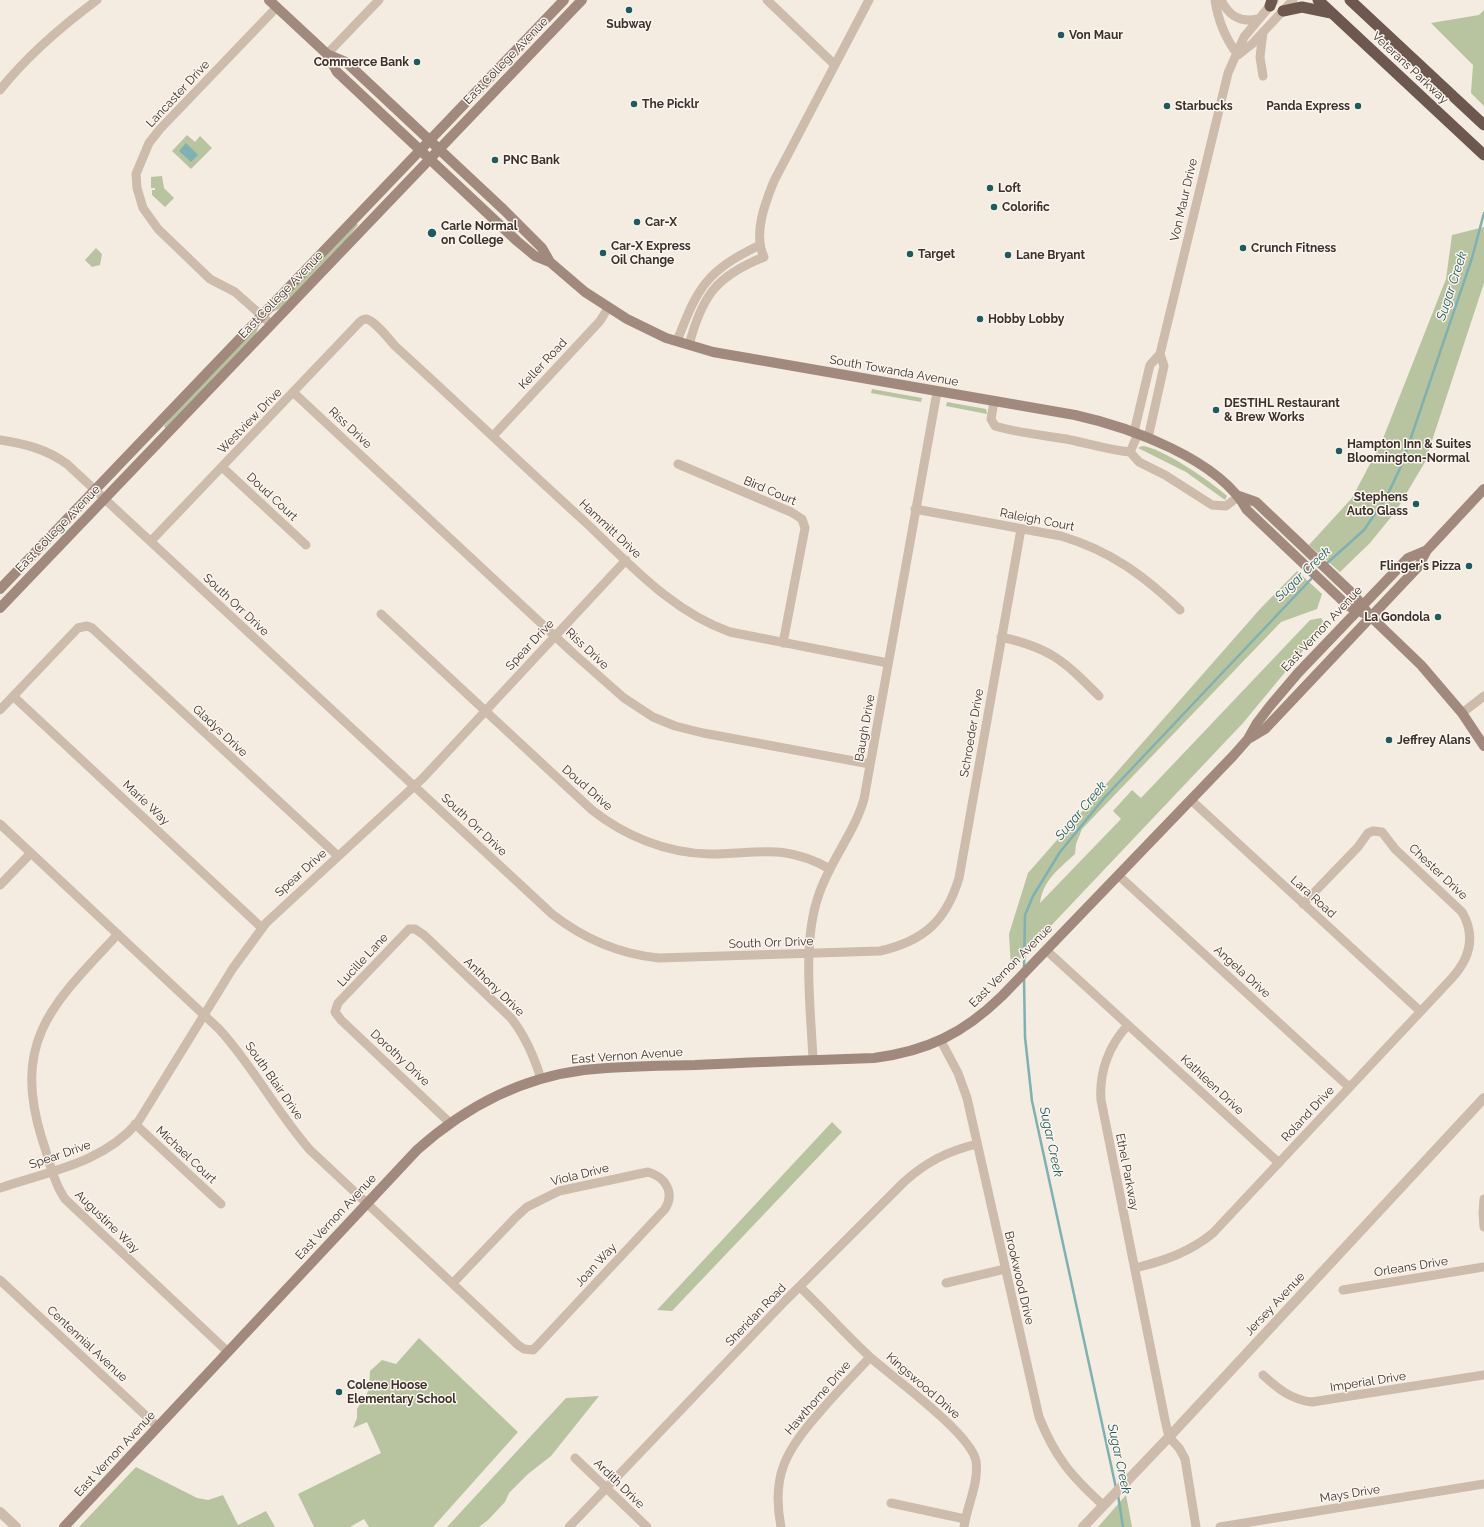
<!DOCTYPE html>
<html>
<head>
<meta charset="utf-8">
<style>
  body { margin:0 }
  canvas { display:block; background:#f4ebe1 }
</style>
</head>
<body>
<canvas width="1484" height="1527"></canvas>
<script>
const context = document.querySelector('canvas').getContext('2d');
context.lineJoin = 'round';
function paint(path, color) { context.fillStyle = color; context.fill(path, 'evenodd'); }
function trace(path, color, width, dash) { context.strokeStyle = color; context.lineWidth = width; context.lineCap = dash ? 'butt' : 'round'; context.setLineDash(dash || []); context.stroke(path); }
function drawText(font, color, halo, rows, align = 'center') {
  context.font = font + ' Raleway,sans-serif'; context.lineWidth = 3; context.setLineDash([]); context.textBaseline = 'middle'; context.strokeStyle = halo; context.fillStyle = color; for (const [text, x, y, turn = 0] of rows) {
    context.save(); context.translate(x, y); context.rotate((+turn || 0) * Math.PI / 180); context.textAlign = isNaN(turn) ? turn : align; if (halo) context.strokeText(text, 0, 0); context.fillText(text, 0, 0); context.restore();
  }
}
paint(new Path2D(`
  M1484 10V106L1471 93 1473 65 1431 23 1479 15Z
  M187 135 195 142 200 136 212 148 191 169 172 151Z
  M162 176 164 188 174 198 165 207 152 195V190H155V188H151V177Z
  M356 223 358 225 347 239 281 308 272 312Z
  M1484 227V283L1425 462 1396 511 1370 543 1340 572 1309 545 1352 498 1382 441 1446 279 1452 235Z
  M96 248 102 254 100 265 92 267 85 260Z
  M259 325 256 334 166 429 164 426 175 412Z
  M872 389 922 398 921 402 871 393Z
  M947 402 986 409 987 414 946 406Z
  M1142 446C1161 447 1213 483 1227 496L1225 500 1186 472 1138 448Z
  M1297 571 1322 594 1317 609 1281 622 1082 829 1076 844 1075 854C1059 869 1043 880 1040 903L1121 819 1113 811 1132 790 1141 798 1310 620 1321 618 1325 624 1243 723 1011 968 1009 934 1028 873 1260 609Z
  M832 1122 842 1132 672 1311 657 1310Z
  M419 1338 518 1432 433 1527H369L364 1519 350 1527H314L298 1494 381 1453 367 1422 353 1428 357 1418V1409L369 1390 370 1371 382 1360 396 1364Z
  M599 1396 551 1456 528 1474 509 1493 505 1502 488 1520 479 1527H447L566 1398Z
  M136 1467 197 1498 208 1500 223 1495 238 1525 266 1511 275 1527H79Z
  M1126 1495 1132 1527H1098Z`), '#b8c4a0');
paint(new Path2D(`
  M186 143 198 155 191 162 179 151Z`), '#7fb0b2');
trace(new Path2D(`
  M1325 565 1364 530 1386 498 1402 464 1472 258 1484 213
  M1024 968 1025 915 1033 896 1060 852 1104 798 1313 577
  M1024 977 1025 1037 1032 1101 1116 1488
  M1118 1495 1123 1527`), '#7fb0b2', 2.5);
trace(new Path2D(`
  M767 0 835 65
  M1215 0C1218 21 1225 38 1238 55
  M1221 0C1229 16 1240 23 1258 19
  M327 54 379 0
  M1238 55 1252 44 1293 0
  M1263 76 1260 57 1263 32
  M0 90C27 56 62 26 97 0
  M271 324 235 292 210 279 158 229 143 208 137 188 136 174 149 143 160 129 277 7
  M677 341C698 287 706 271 760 245
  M689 345C702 296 716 276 764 257 753 234 765 203 774 181L869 0
  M294 393 573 653 624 698 653 717 675 726 703 733 870 764
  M994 402 991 419 995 426C1018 433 1042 435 1066 439 1087 443 1108 450 1130 452L1139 462 1165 475 1212 505 1226 506 1239 496
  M1134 432 1150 365 1160 354 1228 73 1244 37 1274 1
  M493 436 600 321 608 308
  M1148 438 1164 366 1160 354
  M0 440C26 444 46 449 67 464L552 914C584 939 618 954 659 958L880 951C924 941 946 921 959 878L1021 529
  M1130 452 1138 434
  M678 464 791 512 802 519 805 528 783 643
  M222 467 306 545
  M915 509 1061 536C1111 551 1143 575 1180 610
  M151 541 355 327C358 324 361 319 366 319 374 320 389 339 395 346 458 403 519 462 582 519 627 561 670 611 730 632L888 663
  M381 614 592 810C625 836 666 853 709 854 758 854 784 843 830 869
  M1001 637C1051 648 1064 661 1099 696
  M13 696 262 928
  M0 710 78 628 87 626 92 628 338 856
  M1462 713 1484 696
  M1191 800 1420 1011
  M0 824 219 1029C253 1066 276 1111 310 1150L518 1345 524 1349 533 1350 537 1346 665 1209C675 1193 666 1177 648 1172L559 1191 527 1207 516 1217 453 1283
  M1118 875 1349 1087
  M0 885 31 853
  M118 934C54 1003 11 1039 42 1139 49 1159 53 1181 65 1199L228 1352
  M1046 950 1279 1163
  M1128 1025C1109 1045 1099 1072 1101 1100L1165 1420 1169 1437 1179 1448 1185 1459 1196 1527
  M941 1041 958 1073 967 1098 1039 1417C1055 1457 1071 1476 1103 1505
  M813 1060C811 1011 802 944 818 897 829 862 854 834 864 799L937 392
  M450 1123 341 1020 335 1012 338 1003 409 929H415L424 935 511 1018C526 1037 534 1056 541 1079
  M135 1124 221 1204
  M0 1188C49 1171 102 1164 138 1122L233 968 266 923 423 778 626 560
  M1484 1199 1483 1213 1484 1227
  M1135 1268C1164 1261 1190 1252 1213 1233L1452 978C1470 958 1476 936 1462 912L1395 849 1382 832 1373 831 1368 833 1358 847 1303 904
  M0 1280 158 1427
  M946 1283 1005 1269
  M800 1287C824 1310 846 1335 871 1358 894 1378 971 1434 976 1461 979 1484 967 1505 964 1527
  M1343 1290 1484 1267
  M1263 1375C1278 1389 1292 1400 1312 1402L1484 1375
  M575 1458 647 1527
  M891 1503 965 1519
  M569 1527 785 1301 904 1182C926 1162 948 1151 977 1144
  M781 1527C771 1476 786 1450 819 1413 835 1394 853 1376 870 1357
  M1220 1527 1484 1484`), '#cdbbac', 9);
trace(new Path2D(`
  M0 1512 16 1527
  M1083 1527 1169 1437 1484 1098`), '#cdbbac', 10);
trace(new Path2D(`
  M269 0 327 54 346 62 504 210 542 248 550 262
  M327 54 337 72 517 241 535 256 550 262 585 292 627 319 666 338 713 352 1075 415C1129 427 1219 459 1247 510L1348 606 1370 616
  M1239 496 1256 502 1355 596 1370 616 1421 665 1462 713 1484 746
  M0 589 564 0
  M0 608 582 0
  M1250 738 1265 729 1418 567 1427 550 1484 489
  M64 1527 417 1150C464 1108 520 1078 584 1070 621 1066 658 1066 695 1065 755 1062 814 1060 874 1058 927 1051 963 1034 1002 996L1233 756 1248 739 1257 723 1270 706 1298 673 1408 558 1427 550`), '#a18a7d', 10);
trace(new Path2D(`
  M1318 0 1484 155
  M1350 0 1484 125
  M1270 6 1272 0
  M1283 11 1302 7 1331 13`), '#6c584f', 11);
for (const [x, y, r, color] of [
  [629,10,4,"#1f5a5e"],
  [1061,35,4,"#1f5a5e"],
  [417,62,4,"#1f5a5e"],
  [634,104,4,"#1f5a5e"],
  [1167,106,4,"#1f5a5e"],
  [1358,106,4,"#1f5a5e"],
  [495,160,4,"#1f5a5e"],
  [990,188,4,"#1f5a5e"],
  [994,207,4,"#1f5a5e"],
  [637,222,4,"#1f5a5e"],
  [432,233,5,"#1f5a5e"],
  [1243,248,4,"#1f5a5e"],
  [603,253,4,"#1f5a5e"],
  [910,254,4,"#1f5a5e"],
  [1008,255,4,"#1f5a5e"],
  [980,319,4,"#1f5a5e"],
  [1216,410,4,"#1f5a5e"],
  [1339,451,4,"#1f5a5e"],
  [1416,504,4,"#1f5a5e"],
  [1469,566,4,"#1f5a5e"],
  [1438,617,4,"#1f5a5e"],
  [1389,740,4,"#1f5a5e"],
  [339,1392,4,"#1f5a5e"]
]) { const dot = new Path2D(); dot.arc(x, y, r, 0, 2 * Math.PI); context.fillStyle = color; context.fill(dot); trace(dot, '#fbf5ee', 1.5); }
drawText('bold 12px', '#3b302b', '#fbf5ee', [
  ["Subway",629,24,"center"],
  ["Von Maur",1069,35],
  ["Commerce Bank",409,62,"right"],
  ["The Picklr",642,104],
  ["Starbucks",1175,106],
  ["Panda Express",1350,106,"right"],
  ["PNC Bank",503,160],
  ["Loft",998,188],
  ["Colorific",1002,207],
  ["Car-X",645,222],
  ["Carle Normal",441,226],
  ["on College",441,240],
  ["Car-X Express",611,246],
  ["Oil Change",611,260],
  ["Crunch Fitness",1251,248],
  ["Target",918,254],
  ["Lane Bryant",1016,255],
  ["Hobby Lobby",988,319],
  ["DESTIHL Restaurant",1224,403],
  ["& Brew Works",1224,417],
  ["Hampton Inn & Suites",1347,444],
  ["Bloomington-Normal",1347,458],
  ["Stephens",1408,497,"right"],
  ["Auto Glass",1408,511,"right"],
  ["Flinger's Pizza",1461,566,"right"],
  ["La Gondola",1430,617,"right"],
  ["Jeffrey Alans",1397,740],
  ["Colene Hoose",347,1385],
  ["Elementary School",347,1399]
], 'left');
drawText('12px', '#3b302b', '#fbf5ee', [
  ["East College Avenue",506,61,-46],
  ["Veterans Parkway",1410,68,43],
  ["Lancaster Drive",178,94,-47],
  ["Von Maur Drive",1184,200,-77],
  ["East College Avenue",281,295,-46],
  ["Keller Road",543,364,-47],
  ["South Towanda Avenue",894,371,10],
  ["Westview Drive",250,421,-46],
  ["Riss Drive",350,428,43],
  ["Bird Court",770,491,23],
  ["Doud Court",272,497,43],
  ["Raleigh Court",1037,520,11],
  ["East College Avenue",58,529,-46],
  ["Hammitt Drive",610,529,43],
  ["South Orr Drive",236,605,43],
  ["East Vernon Avenue",1322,629,-47],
  ["Spear Drive",530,645,-47],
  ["Riss Drive",587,649,43],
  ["Baugh Drive",865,728,-80],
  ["Gladys Drive",220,731,43],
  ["Schroeder Drive",972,733,-80],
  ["Doud Drive",587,788,41],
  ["Marie Way",146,803,43],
  ["South Orr Drive",474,825,43],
  ["Chester Drive",1438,872,43],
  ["Spear Drive",301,873,-42],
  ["Lara Road",1313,897,42],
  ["South Orr Drive",771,943,-2],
  ["Lucille Lane",363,960,-47],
  ["East Vernon Avenue",1011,966,-45],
  ["Angela Drive",1242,972,42],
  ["Anthony Drive",494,987,44],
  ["East Vernon Avenue",627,1056,-4],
  ["Dorothy Drive",400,1058,43],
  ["South Blair Drive",274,1081,55],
  ["Kathleen Drive",1212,1085,43],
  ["Roland Drive",1308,1114,-47],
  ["Spear Drive",60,1155,-19],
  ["Michael Court",186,1155,43],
  ["Ethel Parkway",1127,1172,79],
  ["Viola Drive",580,1175,-14],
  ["East Vernon Avenue",336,1217,-47],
  ["Augustine Way",107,1222,44],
  ["Joan Way",596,1265,-47],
  ["Orleans Drive",1411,1267,-9],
  ["Brookwood Drive",1019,1278,77],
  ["Jersey Avenue",1275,1304,-47],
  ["Sheridan Road",756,1315,-46],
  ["Centennial Avenue",87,1344,43],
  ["Imperial Drive",1368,1382,-9],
  ["Kingswood Drive",923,1386,41],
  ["Hawthorne Drive",818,1398,-49],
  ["East Vernon Avenue",115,1454,-47],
  ["Ardith Drive",619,1484,44],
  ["Mays Drive",1350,1494,-9]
]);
drawText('italic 13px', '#1f5a5e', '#fbf5ee', [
  ["Sugar Creek",1452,286,-72],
  ["Sugar Creek",1303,574,-44],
  ["Sugar Creek",1081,811,-50],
  ["Sugar Creek",1051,1142,78],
  ["Sugar Creek",1119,1459,78]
]);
</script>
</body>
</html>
